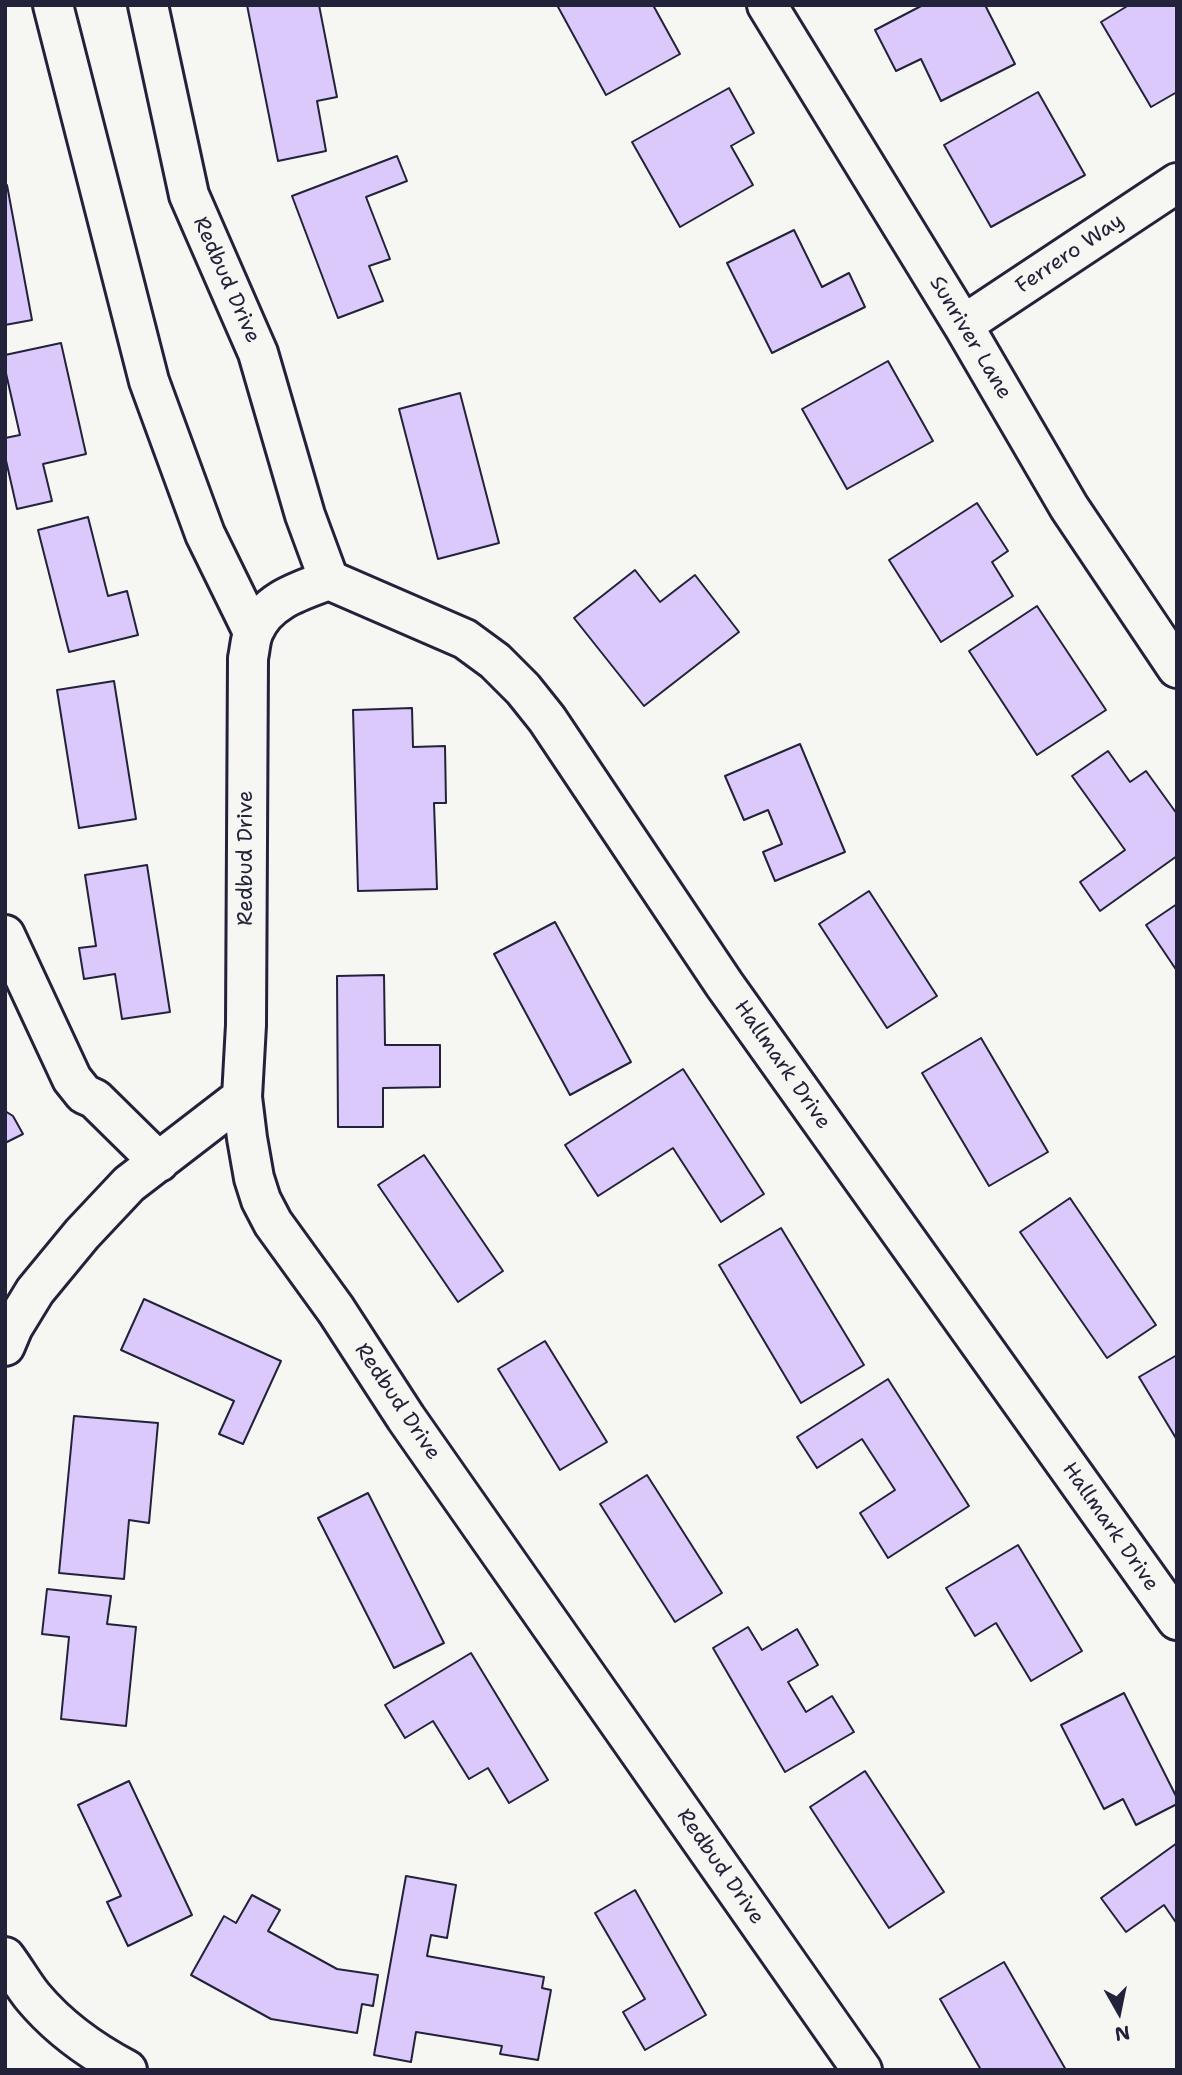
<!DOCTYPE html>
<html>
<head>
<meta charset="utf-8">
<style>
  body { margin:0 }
  #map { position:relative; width:1182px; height:2075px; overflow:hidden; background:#f6f6f2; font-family:"Shantell Sans",sans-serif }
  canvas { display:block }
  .frame { position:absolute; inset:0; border:7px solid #22223b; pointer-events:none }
  .north { position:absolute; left:1084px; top:1977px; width:70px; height:70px; -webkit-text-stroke:5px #f6f6f2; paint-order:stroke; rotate:171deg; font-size:19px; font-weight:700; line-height:28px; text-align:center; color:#22223b }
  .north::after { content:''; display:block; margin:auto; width:24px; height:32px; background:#22223b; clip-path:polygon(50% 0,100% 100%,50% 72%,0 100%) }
</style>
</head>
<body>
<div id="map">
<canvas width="1182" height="2075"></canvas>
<div class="frame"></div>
<div class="north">N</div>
</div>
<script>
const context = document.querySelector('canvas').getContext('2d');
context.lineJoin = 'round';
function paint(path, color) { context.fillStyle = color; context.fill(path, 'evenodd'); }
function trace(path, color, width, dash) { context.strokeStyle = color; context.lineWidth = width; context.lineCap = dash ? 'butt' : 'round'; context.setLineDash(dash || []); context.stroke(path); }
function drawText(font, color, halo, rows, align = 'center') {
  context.font = font + ' "Shantell Sans",sans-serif'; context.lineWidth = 6; context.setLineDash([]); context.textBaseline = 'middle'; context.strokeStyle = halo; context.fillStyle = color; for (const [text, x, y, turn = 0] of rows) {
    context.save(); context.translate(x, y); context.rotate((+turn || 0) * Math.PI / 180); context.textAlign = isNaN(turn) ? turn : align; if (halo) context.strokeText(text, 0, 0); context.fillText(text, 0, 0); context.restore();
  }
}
const building = new Path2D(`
  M247 5H319L337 97 317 101 326 151 278 161Z
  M557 5H653L680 54 606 95Z
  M923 5H985L1015 64 941 101 921 59 896 71 875 30Z
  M1129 5H1177V92L1151 107 1101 22Z
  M729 88 754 133 731 146 753 185 680 227 632 142Z
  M1038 92 1085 175 991 227 944 145Z
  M397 156 407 181 366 197 390 259 369 266 383 301 338 318 292 196Z
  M7 185 32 320 5 325V186Z
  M794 230 822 287 849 273 865 307 772 353 727 263Z
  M61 343 86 454 43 464 52 501 17 509 5 456V438L20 435 5 369V355Z
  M888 361 933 441 847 489 802 409Z
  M460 393 499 543 438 559 399 409Z
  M977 503 1008 551 992 562 1013 596 941 642 889 560Z
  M88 517 108 596 127 591 138 635 69 652 38 530Z
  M635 570 660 602 695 575 739 632 644 706 574 618Z
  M1037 606 1106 710 1037 755 969 651Z
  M114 681 136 819 79 828 57 690Z
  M412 708 413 747 445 746 446 803H434L437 889 358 891 353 710Z
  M800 744 845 852 775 881 763 852 782 844 768 810 744 820 725 776Z
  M1108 751 1130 782 1146 771 1177 814V856L1100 911 1080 882 1125 850 1072 776Z
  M147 865 170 1012 122 1019 115 974 84 979 79 948 96 946 85 875Z
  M869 891 937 996 887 1028 819 924Z
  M1177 904V971L1146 925Z
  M555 922 631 1062 570 1095 494 954Z
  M384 975 385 1045H440V1087L383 1088V1127H338L337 976Z
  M981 1038 1048 1152 989 1186 922 1073Z
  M683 1069 764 1194 721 1222 673 1148 598 1196 565 1145Z
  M5 1111 13 1116 23 1134 5 1143Z
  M424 1155 503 1271 458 1302 378 1185Z
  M1070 1198 1156 1325 1107 1358 1020 1232Z
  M781 1228 864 1365 801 1403 719 1265Z
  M144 1299 281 1361 243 1444 219 1434 234 1401 121 1350Z
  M545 1341 607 1442 560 1470 498 1369Z
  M1177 1355V1440L1139 1377Z
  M888 1379 969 1506 888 1558 860 1513 895 1490 862 1439 817 1468 797 1437Z
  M74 1416 158 1423 149 1523 129 1520 124 1579 59 1573Z
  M647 1475 722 1593 675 1622 600 1504Z
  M368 1493 444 1643 394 1668 318 1518Z
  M1018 1545 1082 1651 1031 1681 996 1623 975 1636 946 1588Z
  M47 1589 111 1596 107 1624 136 1627 126 1726 61 1719 69 1637 42 1634Z
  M748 1627 762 1650 797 1629 818 1665 788 1682 806 1712 832 1696 854 1732 785 1772 713 1648Z
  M471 1653 548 1780 509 1803 488 1768 469 1779 433 1721 405 1738 385 1705Z
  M1124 1693 1177 1798V1804L1136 1825 1123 1799 1104 1809 1061 1725Z
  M865 1771 944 1892 889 1928 810 1807Z
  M129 1781 192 1915 128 1946 107 1902 121 1896 78 1805Z
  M1177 1843V1924L1164 1905 1126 1932 1101 1898Z
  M406 1876 456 1885 447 1938 431 1935 427 1956 544 1977 542 1988 551 1990 538 2060 500 2054 502 2046 416 2032 411 2062 374 2055Z
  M635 1890 706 2015 645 2050 623 2012 645 1999 595 1913Z
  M252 1895 280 1910 268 1931 337 1969 378 1975 373 2006 362 2004 357 2033 271 2019 191 1975 224 1916 236 1923Z
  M1004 1962 1066 2070H981L940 1999Z`);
paint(building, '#dac9fa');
trace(building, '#22223b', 2);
const minor = new Path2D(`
  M53 5 149 381 205 534 253 632
  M148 5 189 195 258 353 305 515 329 580
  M767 5 963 325 1069 507 1177 668
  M963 325 1177 183
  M329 580C300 591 267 600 254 631 250 639 250 650 248 658L246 1025 242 1097 247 1138 254 1178 261 1200 273 1223 336 1310 406 1418 862 2070
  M329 580 465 639 495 661 523 689 547 719 724 984 1177 1620
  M5 935 72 1079 84 1094 95 1099 159 1162
  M5 1346 13 1327 35 1291 82 1234 129 1184 242 1097
  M5 1957C15 1970 23 1985 33 1997 58 2027 93 2052 127 2070`);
trace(minor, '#22223b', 44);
trace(minor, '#f6f6f2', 38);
drawText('21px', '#22223b', '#f6f6f2', [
  ["Ferrero Way",1070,254,-34],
  ["Redbud Drive",226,280,66],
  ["Sunriver Lane",970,338,59],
  ["Redbud Drive",247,858,-90],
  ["Hallmark Drive",782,1065,55],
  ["Redbud Drive",397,1402,56],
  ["Hallmark Drive",1110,1527,55],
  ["Redbud Drive",720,1867,55]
]);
</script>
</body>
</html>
